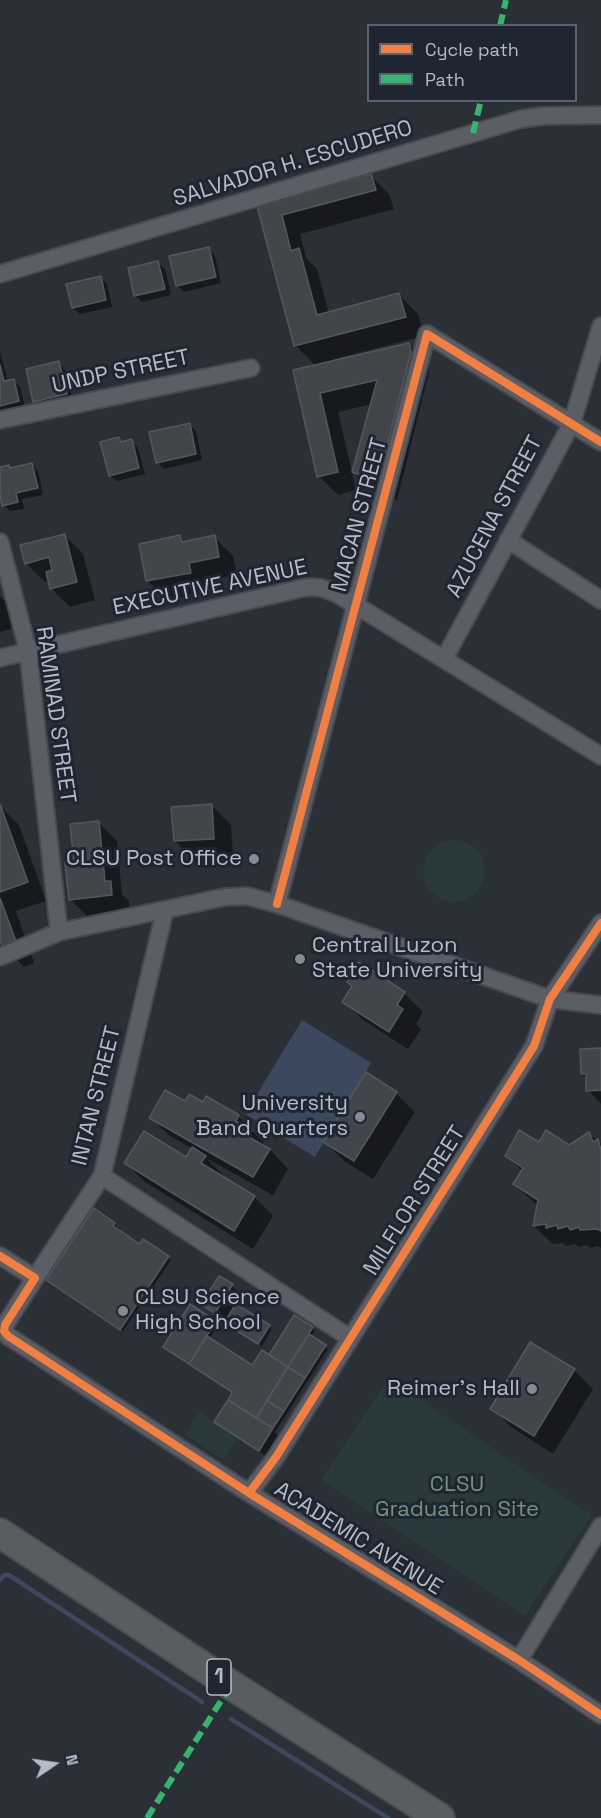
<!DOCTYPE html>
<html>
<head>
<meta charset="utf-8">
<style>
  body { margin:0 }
  #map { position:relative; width:601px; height:1818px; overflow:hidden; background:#2b2f36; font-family:"Space Grotesk",sans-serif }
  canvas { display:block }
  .legend { position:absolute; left:367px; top:24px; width:210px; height:78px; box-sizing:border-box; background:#1f2631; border:2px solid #5b626d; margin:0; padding:8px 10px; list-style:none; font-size:18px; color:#b6bcc7 }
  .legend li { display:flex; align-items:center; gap:12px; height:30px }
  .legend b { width:30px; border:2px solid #5b626d }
  .north { position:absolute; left:24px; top:1734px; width:60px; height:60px; -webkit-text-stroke:4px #1f2631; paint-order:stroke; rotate:77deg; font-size:16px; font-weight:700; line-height:24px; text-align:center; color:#b6bcc7 }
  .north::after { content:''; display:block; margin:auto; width:21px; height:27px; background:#b6bcc7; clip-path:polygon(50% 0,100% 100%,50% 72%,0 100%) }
</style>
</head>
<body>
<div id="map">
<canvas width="601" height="1818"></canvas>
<ul class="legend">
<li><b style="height:8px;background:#f27e40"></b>Cycle path</li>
<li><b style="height:8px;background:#33b770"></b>Path</li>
</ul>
<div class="north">N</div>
</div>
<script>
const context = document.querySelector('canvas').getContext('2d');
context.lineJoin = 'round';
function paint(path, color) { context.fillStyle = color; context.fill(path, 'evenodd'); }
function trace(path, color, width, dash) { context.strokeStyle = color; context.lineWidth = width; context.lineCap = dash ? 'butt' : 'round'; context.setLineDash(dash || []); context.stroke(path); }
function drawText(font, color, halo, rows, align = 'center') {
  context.font = font + ' "Space Grotesk",sans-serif'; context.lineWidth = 6; context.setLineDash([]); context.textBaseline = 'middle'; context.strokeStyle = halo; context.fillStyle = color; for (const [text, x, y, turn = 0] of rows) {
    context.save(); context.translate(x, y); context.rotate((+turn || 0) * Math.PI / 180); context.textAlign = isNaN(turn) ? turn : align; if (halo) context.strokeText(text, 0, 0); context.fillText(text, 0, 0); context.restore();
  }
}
paint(new Path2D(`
  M423 871a31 31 0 1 1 62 0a31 31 0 1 1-62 0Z
  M388 1378 592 1515 525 1616 321 1480Z
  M199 1412 238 1438 224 1460 185 1435Z`), '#29393c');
paint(new Path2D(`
  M302 1020 371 1063 315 1157 245 1114Z`), '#3c485e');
paint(new Path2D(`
  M370 175 389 194 394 209 300 234 306 258 317 269 329 314 399 295 418 314 424 336 334 359V362L409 345 428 364 429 372 397 500 373 491 354 472 372 404 338 412 356 490 338 495 319 476 316 366 295 345 259 207Z
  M209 249 215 256 221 283 184 292 177 285Z
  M158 263 165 269 171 295 142 302 136 296Z
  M100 278 107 284 112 307 80 314 73 308Z
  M0 352 8 382 13 380 20 387 25 407 0 413Z
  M59 363 65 370 73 401 41 408 35 401Z
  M189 424 196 431 202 460 164 469 157 462Z
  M119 438 124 443 132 441 138 448 145 474 117 481 110 475Z
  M32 464 38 471 43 495 22 499 24 509 10 511 4 505 0 488V468L9 466 11 469Z
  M64 535 83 554 95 600 70 607 51 588 50 581 45 582 26 563Z
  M180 537 186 543 214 537 233 556 237 575 207 581 209 591 167 600 148 581Z
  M0 596 6 602 14 628 0 632Z
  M0 806 19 825 46 901 16 911 34 963 24 967 5 948 0 935Z
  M212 806 231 825 233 857 194 860 175 841Z
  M98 822 117 841 122 895 129 901 130 914 89 918 70 899 75 863Z
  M360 964 404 993 423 1012 416 1024 421 1029 408 1049 363 1020 344 1001 354 987Z
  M601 1050V1089H598L601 1092V1104L588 1090 587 1079 582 1074Z
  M396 1093 415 1112 373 1179 344 1161 325 1142Z
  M185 1103 204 1104 238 1116 288 1169 273 1195 206 1158 224 1176 222 1178 254 1197 273 1216 253 1249 145 1182 126 1163 187 1159 193 1149 170 1136 151 1118Z
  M589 1134 601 1144V1248L598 1246 590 1248 587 1245 578 1247 575 1244 566 1246 563 1243 553 1244 534 1226 538 1206 514 1184 522 1171 507 1155 539 1144 569 1147Z
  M114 1224 117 1227 116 1229 140 1246 144 1241 171 1260 123 1331 51 1283Z
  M220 1278 232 1286 242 1296 236 1306 272 1329 262 1346 229 1325 203 1304Z
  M190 1306 218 1325 209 1339 253 1367 269 1357 294 1317 312 1328 315 1331 311 1337 328 1349 275 1432 278 1436 266 1456 222 1428 215 1422 234 1393 164 1347Z
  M574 1370 593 1389 553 1454 511 1427 492 1408Z`), '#0007');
trace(new Path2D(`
  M0 1580 4 1575H9L202 1702
  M231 1719 388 1818`), '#3c485e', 4.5);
const building = new Path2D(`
  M371 173 376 190 282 215 291 251 299 248 317 315 399 293 406 317 294 346 257 206Z
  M209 247 216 277 176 286 169 256Z
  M158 261 165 289 134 296 128 268Z
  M101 276 106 300 72 308 66 284Z
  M409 343 411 352 378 482 352 472 377 380 320 393 338 472 317 477 293 370Z
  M59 361 67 394 33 402 26 369Z
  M0 365 4 381 14 379 19 401 0 406Z
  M190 423 196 454 156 463 149 432Z
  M119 437 121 442 132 439 139 468 109 476 100 442Z
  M32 463 38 488 16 493 18 502 2 506 0 495V467L9 465 10 468Z
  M65 534 77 582 50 589 46 572 52 570 49 557 25 564 20 545Z
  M180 535 182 542 215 535 219 557 189 563 191 573 146 581 139 544Z
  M0 804 28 882 0 892Z
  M212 804 214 839 174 841 171 807Z
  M99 821 105 881H111L112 895 69 900 65 863 74 862 70 824Z
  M0 898 17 944 3 949 0 939Z
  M359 962 405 992 397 1005 403 1009 389 1032 342 1002 352 986 347 982Z
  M601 1048V1090L586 1091V1074H581L580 1049Z
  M366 1072 397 1092 354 1161 323 1142Z
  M165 1090 185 1101 189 1094 203 1102 206 1096 239 1115 236 1121 252 1130 249 1137 270 1149 253 1177 149 1118Z
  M519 1130 539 1142 546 1130 569 1145 589 1132 593 1142 598 1139 601 1150V1231L597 1229 580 1230 579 1227 570 1230 568 1226 558 1229 557 1225 546 1228V1224L533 1226 538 1200 513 1184 523 1168 505 1156Z
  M144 1131 186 1157 192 1147 206 1156 201 1163 255 1196 234 1231 124 1163Z
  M94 1208 115 1223 113 1226 140 1244 143 1239 169 1256 120 1330 46 1280Z
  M219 1276 233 1284 215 1313 201 1305Z
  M190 1304 216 1321 189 1364 163 1347Z
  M236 1304 270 1325 258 1344 224 1323Z
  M294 1315 313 1327 288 1367 269 1355Z
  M309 1334 326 1345 305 1378 288 1367Z
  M207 1336 252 1365 262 1350 288 1367 256 1418 228 1400 232 1392 189 1364Z
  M530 1342 575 1369 534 1436 490 1409Z
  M288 1367 305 1378 284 1411 267 1401Z
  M228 1400 273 1428 259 1451 214 1422Z
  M267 1401 284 1411 273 1428 256 1418Z`);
paint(building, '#42464b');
trace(building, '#53575e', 1.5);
const street = new Path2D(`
  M0 274 521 119 542 116 601 115
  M0 420 251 368
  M508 540 601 600
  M0 542 28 651 59 932
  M0 658 303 588C324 584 337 594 354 604L601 756
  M444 659 572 423 601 326
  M277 904 427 334 601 442
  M0 957 59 932 225 897 247 896 277 904 550 999 601 1005
  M102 1176 350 1338
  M0 1256 35 1278 5 1325 4 1331 8 1336 249 1493 519 1660 601 1715
  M35 1278 102 1176 165 910
  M249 1493 276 1457 534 1046 550 999 601 923
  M519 1660 601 1526`);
const highway = new Path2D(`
  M0 1533 231 1685 440 1818`);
trace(street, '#474a50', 20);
trace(highway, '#484c52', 32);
trace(street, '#5b5e65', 16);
trace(highway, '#5a5d5f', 28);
trace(new Path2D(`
  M500 26 506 0
  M473 133 481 100
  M147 1818 231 1685`), '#33b770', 6, [12, 6]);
trace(new Path2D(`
  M277 904 427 334 601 442
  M0 1256 35 1278 5 1325 4 1331 8 1336 249 1493 519 1660 601 1715
  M249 1493 276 1457 534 1046 550 999 601 923`), '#f27e40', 8);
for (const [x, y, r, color] of [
  [254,859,6,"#858b94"],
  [300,959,6,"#858b94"],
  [360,1117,6,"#858b94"],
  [123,1311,6,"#858b94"],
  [532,1389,6,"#858b94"]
]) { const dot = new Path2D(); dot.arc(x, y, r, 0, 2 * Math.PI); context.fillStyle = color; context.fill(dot); trace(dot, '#1f2631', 2); }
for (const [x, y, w] of [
  [219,1677,24]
]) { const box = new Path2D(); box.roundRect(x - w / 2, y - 18, w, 36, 4.5); context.fillStyle = '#1f2631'; context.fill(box); trace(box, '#b6bcc7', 1.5); }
drawText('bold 21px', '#b6bcc7', null, [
  ["1",219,1677]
]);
drawText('22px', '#b6bcc7', '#1f2631', [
  ["SALVADOR H. ESCUDERO",293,164,-17],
  ["UNDP STREET",121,372,-12],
  ["MACAN STREET",360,515,-75],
  ["AZUCENA STREET",495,517,-62],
  ["EXECUTIVE AVENUE",210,588,-12],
  ["RAMINAD STREET",55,715,82],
  ["INTAN STREET",97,1096,-76],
  ["MILFLOR STREET",415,1201,-58],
  ["ACADEMIC AVENUE",358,1539,32]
]);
drawText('22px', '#b6bcc7', '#1f2631', [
  ["CLSU Post Office",242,859],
  ["Central Luzon",312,946,"left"],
  ["State University",312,971,"left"],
  ["University",348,1104],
  ["Band Quarters",348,1129],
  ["CLSU Science",135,1298,"left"],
  ["High School",135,1323,"left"],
  ["Reimer's Hall",520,1389]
], 'right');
drawText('22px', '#6f957a', '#1f2631', [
  ["CLSU",457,1485],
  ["Graduation Site",457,1510]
]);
</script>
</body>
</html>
